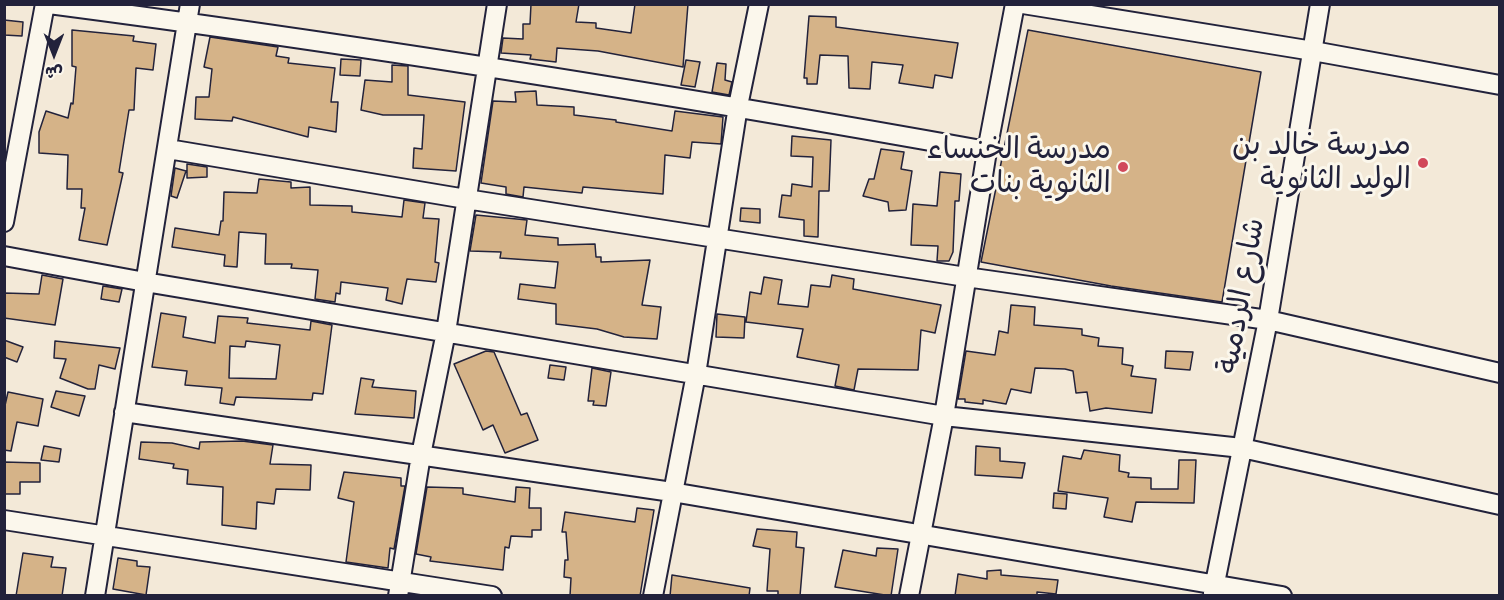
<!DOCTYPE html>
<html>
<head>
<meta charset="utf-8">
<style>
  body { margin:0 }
  #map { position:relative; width:1504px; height:600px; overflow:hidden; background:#f3e9d8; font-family:Caveat,"Playpen Sans Arabic",sans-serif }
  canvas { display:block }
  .frame { position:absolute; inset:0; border:6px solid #22223b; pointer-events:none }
  .north { position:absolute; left:24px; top:24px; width:60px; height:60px; -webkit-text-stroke:4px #fbf7ec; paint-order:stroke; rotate:180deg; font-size:16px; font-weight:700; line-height:24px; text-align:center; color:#22223b }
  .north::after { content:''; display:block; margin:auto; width:21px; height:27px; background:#22223b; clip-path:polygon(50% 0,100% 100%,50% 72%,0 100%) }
</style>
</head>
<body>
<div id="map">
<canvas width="1504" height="600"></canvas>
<div class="frame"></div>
<div class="north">ش</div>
</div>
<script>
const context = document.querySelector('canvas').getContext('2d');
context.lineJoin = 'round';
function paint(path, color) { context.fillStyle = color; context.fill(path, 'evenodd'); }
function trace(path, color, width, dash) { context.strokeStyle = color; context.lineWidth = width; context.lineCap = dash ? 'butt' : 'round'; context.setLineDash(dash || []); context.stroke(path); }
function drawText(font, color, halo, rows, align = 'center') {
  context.font = font + ' Caveat,"Playpen Sans Arabic",sans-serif'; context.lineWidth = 6; context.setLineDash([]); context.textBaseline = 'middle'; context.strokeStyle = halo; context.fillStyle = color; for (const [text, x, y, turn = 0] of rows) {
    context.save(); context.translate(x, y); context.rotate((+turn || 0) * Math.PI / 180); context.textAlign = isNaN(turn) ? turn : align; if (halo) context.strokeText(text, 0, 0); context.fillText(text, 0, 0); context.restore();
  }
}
const building = new Path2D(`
  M531 4H579L576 22 596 23V28L631 33 635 4H688L683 67 598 51 557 48 556 62 530 59 531 55 501 53 503 38 523 39V24H530Z
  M809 16 836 17V27L958 43 952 78 935 75 933 88 899 83 903 65 872 62 870 89 849 88 848 56 820 55 817 84H807V78H804Z
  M4 20 23 22 22 36 4 35Z
  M72 30 134 36 133 41 156 44 153 70 136 68 134 110H129L119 172 123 173 107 245 79 240 85 208H81L82 189H67L68 155 39 153V132L46 111 68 118 71 103 73 104 76 67 72 66Z
  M1028 30 1261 72 1222 302 1111 286 981 262Z
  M210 37 278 47 276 56 289 58 288 63 335 68 331 102H338L336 132 309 127 308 137 233 117 232 121 195 119 196 97H209L212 69 204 67Z
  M341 59 361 60 360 76 340 75Z
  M686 60 700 62 695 87 681 85Z
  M717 63 726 64 725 80 732 82 729 95 712 92Z
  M392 65 408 66V95L465 102 456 171 413 168 414 148 422 149 424 115H383L361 110 365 80 392 82Z
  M536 91 537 105 574 107V115L616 120V122L672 131 675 111 723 117 721 144 692 142 690 158 665 155 663 194 583 187 582 193 524 187 523 197 506 194V187L481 183 493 101 516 102 515 92Z
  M792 136 831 140 829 191H819L818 237 804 236V220L779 217 782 195 791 196 792 184 812 187 813 157 791 156Z
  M881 149 904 152 901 169 912 171 906 210 889 211 888 202 863 196 869 179H874Z
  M187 164 207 167V177L187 178Z
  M175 168 186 171 177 198 171 196Z
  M940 172 961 174 959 201H955L953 252 949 261H937L938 246 911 245 913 204 937 206Z
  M259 179 291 182V188L310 187V205L352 206V212L402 217 404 200 425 203 423 218 439 219 435 262 439 263 436 282 407 279 402 304 386 300 388 288 341 282 340 294 336 293 335 302 315 299 318 270 291 268 292 264H265L266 234 239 232 237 267 224 266 225 255 172 247 175 228 219 235 221 221H223L224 192 257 193Z
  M741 208 760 209V223L740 221Z
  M476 215 527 220 525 235 558 238V245L595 244 596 257H601V262L650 260 642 305 661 307 657 339 624 337 597 329 556 324V304L518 299 520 284 555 288 558 262 500 258 501 252 470 251Z
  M42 275 63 279 55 325 4 318V293L39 294Z
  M832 275 854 279 853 289 941 305 935 333 921 330 918 370 858 369 854 390 835 386 839 365 797 357 803 329 746 322 750 292 761 294 764 277 782 280 778 304 808 307 811 285 830 287Z
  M103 286 122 289 119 302 101 299Z
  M1011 305 1035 307 1034 325 1082 329V335L1099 338 1098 346 1123 348 1122 364 1133 366 1131 376 1156 379 1152 413 1106 408 1090 411 1087 392 1076 393 1073 371 1065 369 1035 368 1031 393 1011 389 1006 404 983 400V404L965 402V399H958L966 351 995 355 999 331 1008 333Z
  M161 313 186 317 183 337 215 343 218 316 248 318 247 323 310 330 311 321 332 325 323 394 313 393 312 400 236 397 234 405 220 403 222 388 185 385 187 371 152 367ZM246 341 280 345 276 379 229 378 230 346 245 347Z
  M717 314 745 317 744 338 716 337Z
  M4 340 23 347 17 362 4 357Z
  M55 341 120 348 115 369 99 365 95 389H88L60 378 66 359 54 358Z
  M486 351 494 352 521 415 527 413 538 440 505 453 493 425 483 430 454 364Z
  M1166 351 1193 352 1190 370 1165 368Z
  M550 365 566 367 564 380 548 378Z
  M592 368 611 372 606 406 593 405 594 401H588Z
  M361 378 374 380 372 387 416 391 414 418 355 414Z
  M56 391 85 396 79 416 51 407Z
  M8 392 43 399 38 426 17 422 11 451 4 450V410Z
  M242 441 273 445 270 464 311 465 310 490 276 489 274 504 257 502 256 529 222 525 223 487 187 484 188 470 173 468 174 464 139 459 141 442 172 443 199 449 200 442Z
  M44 446 61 449 59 462 41 460Z
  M976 446 1000 448V461L1025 463 1022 478 975 475Z
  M1084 450 1120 455 1119 471 1129 473 1128 477 1151 478V489H1178L1179 460H1196L1194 503 1136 502 1132 522 1104 517 1108 498 1058 491 1063 456 1081 459Z
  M4 462 40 463V482H20V494H4Z
  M344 472 401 478V486H405L394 549 390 548 388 568 346 562 354 502 338 498Z
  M427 487 463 488V494L515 502 516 487 530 488 529 508H541V530H532V537L511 536 509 548 505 547 503 570 430 561 431 557 416 554Z
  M1054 493 1067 494 1066 509 1053 508Z
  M637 508 654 510 640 596H570L571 578 564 577 565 560H568L566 532H562L565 512 635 522Z
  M757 529 797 532 796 547 804 548 800 596H778V591H767L770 549 753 546Z
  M877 548 898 549 891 596 835 587 843 550 876 556Z
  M23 553 53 557 51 567 66 568 62 596H16Z
  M118 558 137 561V566L150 567 146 595 113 589Z
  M1001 570V575L1058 580 1056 594 1037 592V596H955L958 574 987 579V571Z
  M672 575 750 588 749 596H670Z`);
paint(building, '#d5b388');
trace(building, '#22223b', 1.5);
const street = new Path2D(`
  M49 4C363 45 675 95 987 151
  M1023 4 1313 51 1500 85
  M168 149 466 199 966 277 1268 320 1500 373
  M4 222 45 4
  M4 256 145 282 944 416 1242 448 1500 505
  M124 412 672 492 1282 596
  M4 520 492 596
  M1213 593 1268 320 1320 4
  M95 596 190 4
  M398 596 421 455 446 332 497 4
  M653 596 696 374 738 106 759 4
  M909 596 944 416 987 151 1015 4`);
trace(street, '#22223b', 22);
trace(street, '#fbf7ec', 18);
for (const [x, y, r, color] of [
  [1423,163,6,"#d1495b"],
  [1123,167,6,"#d1495b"]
]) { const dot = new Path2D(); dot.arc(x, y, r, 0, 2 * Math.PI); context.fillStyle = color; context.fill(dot); trace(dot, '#fbf7ec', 2); }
drawText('30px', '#22223b', '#fbf7ec', [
  ["مدرسة خالد بن",1411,146],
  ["الوليد الثانوية",1411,180],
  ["مدرسة الخنساء",1111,150],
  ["الثانوية بنات",1111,184]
], 'right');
drawText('30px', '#22223b', '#fbf7ec', [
  ["شارع الردمية",1242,296,-80]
]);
</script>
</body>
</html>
